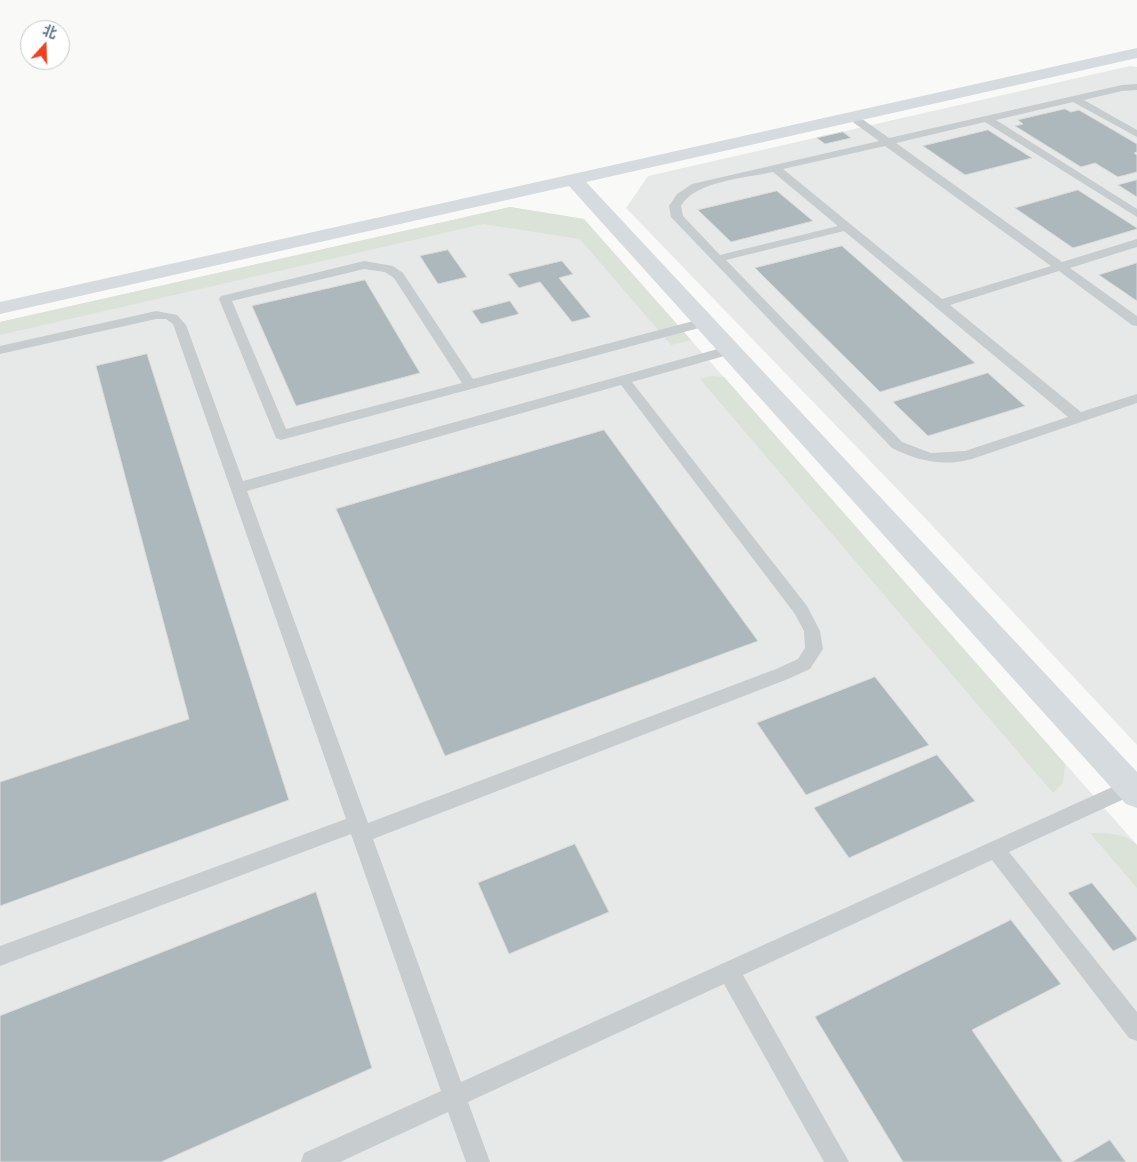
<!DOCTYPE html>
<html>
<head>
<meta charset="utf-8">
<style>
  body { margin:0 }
  #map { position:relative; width:1137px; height:1162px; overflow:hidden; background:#f9f9f7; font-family:Cabin,"Noto Sans SC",sans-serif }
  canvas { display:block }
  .north { position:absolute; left:20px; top:20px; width:50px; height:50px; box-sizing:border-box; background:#fff; border:1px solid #c0c9ce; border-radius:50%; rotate:20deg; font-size:14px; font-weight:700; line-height:20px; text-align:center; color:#627885 }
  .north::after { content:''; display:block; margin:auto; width:18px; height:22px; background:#f3411d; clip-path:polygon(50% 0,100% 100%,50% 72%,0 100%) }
</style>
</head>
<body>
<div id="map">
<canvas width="1137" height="1162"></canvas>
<div class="north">北</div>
</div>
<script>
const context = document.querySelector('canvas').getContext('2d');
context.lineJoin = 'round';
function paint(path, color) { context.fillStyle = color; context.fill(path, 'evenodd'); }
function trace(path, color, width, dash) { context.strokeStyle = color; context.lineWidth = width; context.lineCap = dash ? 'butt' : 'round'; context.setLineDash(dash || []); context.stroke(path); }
paint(new Path2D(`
  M1130 66 1137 67V745L927 520 626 208 648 176Z
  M510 207 584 219 1137 845V1162H0V322Z`), '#e7e9e8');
paint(new Path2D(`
  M510 207 584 219 691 340 671 345 580 239 483 224 0 335V322Z
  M711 376 724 377 1065 764 1063 783 1053 793 700 379Z
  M1090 833C1107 833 1126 833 1137 845V888Z`), '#dbe2d7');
const building = new Path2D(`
  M1065 109 1071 112 1079 110 1137 144V152L1134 153 1137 155V172L1118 177 1095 163 1081 167 1015 126 1023 124 1018 120Z
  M988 130 1032 158 965 175 923 146Z
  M843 132 851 138 825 144 817 138Z
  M1137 180V197L1118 185Z
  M1078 190 1137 228V229L1073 248 1015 208Z
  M777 191 813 221 731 242 698 210Z
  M842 246 975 363 880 392 755 268Z
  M448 250 467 277 438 284 420 256Z
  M562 261 573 274 559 278 591 317 572 322 540 282 519 288 508 274Z
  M1137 263V301L1099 275Z
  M365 280 420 373 296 406 252 306Z
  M510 301 519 314 481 324 472 311Z
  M147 354 289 800 0 906V782L189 719 96 366Z
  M988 373 1025 406 928 436 893 402Z
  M604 430 758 641 445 756 336 509Z
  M875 677 929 745 806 795 757 723Z
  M937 755 975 801 849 858 814 808Z
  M575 844 609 912 509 954 478 883Z
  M1092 883 1137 938V940L1113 951 1068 893Z
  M316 892 372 1068 161 1162H0V1016Z
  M1011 920 1061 984 972 1030 1063 1162H903L815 1017Z
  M1110 1140 1126 1162H1072Z`);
paint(building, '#adb8bd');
trace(building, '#dbdbd9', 1);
paint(new Path2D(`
  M1137 84V90L1122 91 1084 100 1137 130V137L1073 102 996 120 1137 209V217L985 122 896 143 1062 262 1137 239V247L1070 268 1137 316V326L1132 325 1059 271 950 305 1081 412 1137 394V403L972 459C943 467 918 461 892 448L671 217 669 206 677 194 692 184 879 141 850 120V116H858L889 138 1122 85ZM885 146 1051 266 942 299 783 169ZM773 172 838 226 720 255 683 216 681 206C695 181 746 178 773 172ZM844 231 1068 417 965 451 931 453 902 442 726 260Z
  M364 261 393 266 403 273 473 379 705 318 711 322 710 325 281 440 276 438 219 299 221 296ZM364 269 385 272 394 278 462 383 286 429 232 301Z
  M156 311 177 315 186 325 243 481 725 347 730 346 737 350 735 353 632 382 807 606 820 631 823 649 810 669 788 679 373 839 461 1082 1130 779 1137 782V793L1009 852 1137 1012V1041L1129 1038 992 860 743 975 849 1162H824L724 984 468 1102 490 1162H466L448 1112 340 1162H301L304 1153 441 1091 351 834 0 966V946L346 819 173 324 166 319H156L0 354V346ZM621 385 795 614 804 631 805 648 798 659 776 669 368 823 247 491Z`), '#c7cccf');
paint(new Path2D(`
  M1137 48V58L586 182 1137 772V808L1126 804 569 186 0 314V302Z`), '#d6dbdf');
</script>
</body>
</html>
